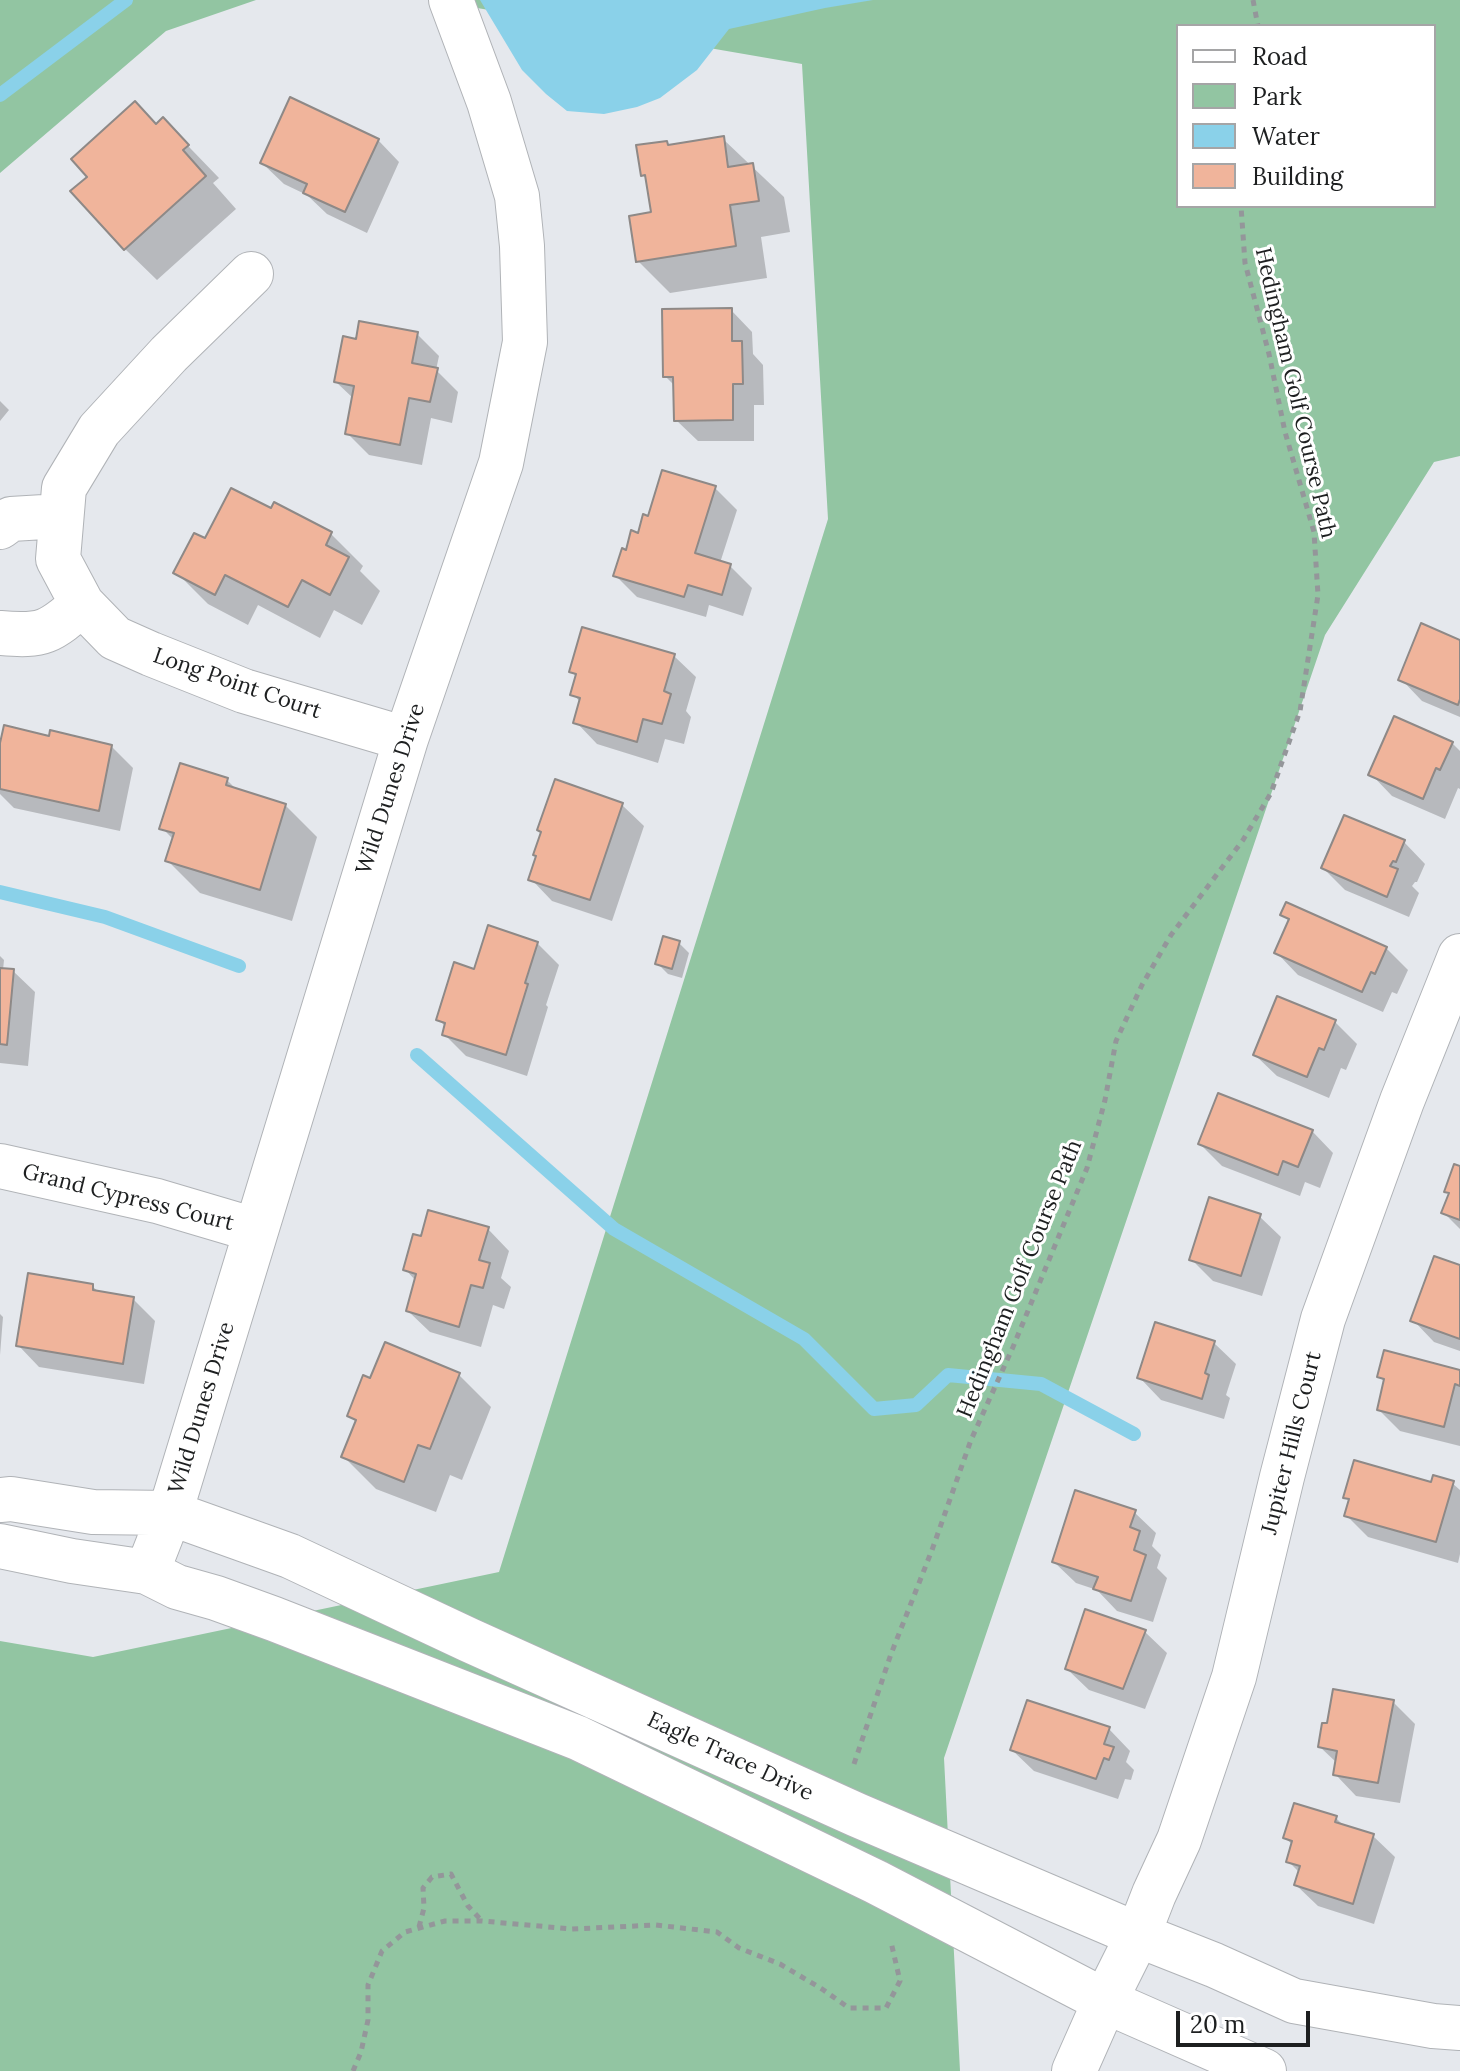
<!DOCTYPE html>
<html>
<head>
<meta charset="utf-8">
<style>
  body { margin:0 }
  #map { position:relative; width:1460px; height:2071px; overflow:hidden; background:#e5e8ed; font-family:Lora,serif }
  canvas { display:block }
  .legend { position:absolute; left:1176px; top:24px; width:260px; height:184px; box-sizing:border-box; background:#fff; border:2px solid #a5a5a6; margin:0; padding:10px 14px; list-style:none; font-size:24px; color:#1d1f20 }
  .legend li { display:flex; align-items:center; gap:16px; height:40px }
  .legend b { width:40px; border:2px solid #a5a5a6 }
  .scale { position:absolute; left:1176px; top:2011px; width:134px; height:36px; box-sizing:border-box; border:4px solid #1d1f20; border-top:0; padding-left:10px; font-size:24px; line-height:28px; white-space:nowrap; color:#1d1f20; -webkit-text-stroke:6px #fff; paint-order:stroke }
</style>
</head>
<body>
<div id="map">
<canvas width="1460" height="2071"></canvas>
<ul class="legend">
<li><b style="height:10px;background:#fff"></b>Road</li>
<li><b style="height:22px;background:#92c5a2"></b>Park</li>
<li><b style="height:22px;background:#8ad1e9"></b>Water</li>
<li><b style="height:22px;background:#f0b49b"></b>Building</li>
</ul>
<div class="scale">20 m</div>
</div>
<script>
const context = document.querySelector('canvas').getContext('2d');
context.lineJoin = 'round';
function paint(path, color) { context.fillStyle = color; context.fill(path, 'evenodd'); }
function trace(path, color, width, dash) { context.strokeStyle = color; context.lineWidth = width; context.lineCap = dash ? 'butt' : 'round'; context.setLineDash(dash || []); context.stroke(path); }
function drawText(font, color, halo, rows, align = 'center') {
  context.font = font + ' Lora,serif'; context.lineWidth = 6; context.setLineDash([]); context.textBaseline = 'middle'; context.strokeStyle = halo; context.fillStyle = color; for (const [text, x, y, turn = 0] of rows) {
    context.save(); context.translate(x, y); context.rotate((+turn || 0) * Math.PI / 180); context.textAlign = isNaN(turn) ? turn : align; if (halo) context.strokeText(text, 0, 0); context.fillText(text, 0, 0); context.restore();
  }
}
paint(new Path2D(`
  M0 0H256L166 31 0 173Z
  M431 0H1460V456L1434 462 1325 635 944 1758 960 2071H0V1641L93 1657 499 1572 828 519 802 64ZM1178 26H1434V206H1178Z`), '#92c5a2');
paint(new Path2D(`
  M480 0H873L825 8 729 29 697 70 660 98 637 107 604 114 567 111 546 94 522 70Z`), '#8ad1e9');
paint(new Path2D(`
  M163 120 219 178 213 183 236 209 157 280 125 249 157 125Z
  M723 139 784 197 790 232 761 237 767 278 670 293 638 261 653 214 648 180 643 175 667 143 670 146Z
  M378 140 399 162 367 233 327 214 307 195 284 184 262 163Z
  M731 310 752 332 753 354 763 365 764 405H754V441H698L676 420 675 386 665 376Z
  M417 334 439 356 436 370 458 392 452 423 431 418 422 465 369 455 347 433 354 399 336 382 357 342Z
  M0 401 9 410 0 421Z
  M715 488 737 510 720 563 730 566 752 588 743 616 709 605 706 617 637 597 615 575 627 552 639 535Z
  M271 511 331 534 363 566 360 571 380 591 362 625 334 610 320 638 258 605 248 625 208 604 176 572 206 540Z
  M1460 642V717L1422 701 1401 679Z
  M674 656 696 677 686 711 691 717 684 744 665 739 658 763 597 744 576 722 581 703 573 694 578 678 572 672Z
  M50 738 111 746 133 768 120 831 14 808 0 794V752Z
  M1452 743 1460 751V789L1458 788 1445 819 1392 796 1371 774Z
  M227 780 238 791 285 805 317 837 292 921 200 893 168 861 174 840 162 828Z
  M622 805 644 826 612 921 552 901 531 879Z
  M1404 842 1425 864 1417 882H1415L1412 886 1419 893 1409 917 1345 890 1323 868Z
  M1283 915 1386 948 1408 970 1397 994 1392 992 1383 1012 1298 975 1277 953 1290 922Z
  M537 943 559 965 546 1005 548 1007 527 1076 466 1056 444 1034 446 1027 438 1019 476 971Z
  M679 943 689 953 682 978 668 974 657 963Z
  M0 956 4 960 3 970 13 971 35 992 28 1066 0 1063Z
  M1278 999 1335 1022 1357 1044 1346 1070 1341 1068 1329 1098 1277 1076 1255 1055Z
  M1312 1131 1333 1153 1320 1188 1305 1182 1300 1196 1222 1166 1200 1144Z
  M1460 1168V1229L1444 1213 1450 1195 1447 1191Z
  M1259 1216 1281 1237 1262 1296 1213 1281 1191 1259Z
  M488 1229 509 1251 501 1278 511 1287 504 1309 493 1305 481 1347 430 1332 408 1311 416 1281 405 1269 422 1238Z
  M1460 1267V1351L1434 1342 1413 1320Z
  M92 1286 100 1293 133 1299 155 1321 144 1384 39 1367 18 1345Z
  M0 1314 3 1317 0 1355Z
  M1214 1343 1236 1364 1226 1395 1230 1398 1224 1419 1161 1400 1140 1378Z
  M1460 1372V1446L1400 1431 1379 1410 1386 1383 1379 1376Z
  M459 1375 491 1407 462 1480 450 1475 436 1512 376 1489 344 1457 357 1423 350 1416 371 1381Z
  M1452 1483 1460 1490V1554L1458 1563 1368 1537 1346 1515 1350 1502 1345 1497Z
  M1134 1512 1156 1533 1152 1546 1161 1555 1157 1568 1167 1578 1153 1622 1117 1611 1097 1590 1076 1583 1054 1562Z
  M1145 1632 1167 1653 1145 1709 1089 1690 1067 1669Z
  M1393 1702 1415 1724 1400 1803 1356 1796 1335 1774 1337 1763 1320 1747Z
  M1109 1729 1130 1751 1126 1762 1134 1770 1131 1780 1125 1779 1118 1799 1034 1771 1012 1750Z
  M1336 1818 1345 1827 1373 1836 1395 1857 1374 1924 1318 1906 1296 1885 1300 1873 1288 1861 1293 1845 1285 1838Z`), '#0003');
trace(new Path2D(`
  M0 95 126 0
  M0 892 105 917 239 966
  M417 1055 614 1229 804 1339 874 1409 916 1405 948 1375 1041 1384 1134 1434`), '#8ad1e9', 14);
const building = new Path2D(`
  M290 97 379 139 345 212 303 193 307 184 260 163Z
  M135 101 156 124 163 117 189 145 183 150 206 176 124 250 70 191 87 177 71 159Z
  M724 136 728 167 753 163 759 201 730 205 736 246 636 262 629 216 651 212 645 175 641 176 636 145 667 141 668 145Z
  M732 308V341H742L743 384H733V420L674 421 673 377H663L662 309Z
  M359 321 418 332 412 363 438 368 430 402 409 398 400 445 345 434 354 386 334 382 343 336 356 339Z
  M662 470 716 486 695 553 731 564 722 595 688 585 684 597 613 576 622 548 626 550 631 530 638 533 643 514 648 516Z
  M231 488 271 508 274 502 332 532 326 545 349 557 330 595 302 580 288 607 225 575 215 595 173 573 194 533 205 538Z
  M1421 623 1460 640V699L1458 705 1398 680Z
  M582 627 675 654 664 691 671 694 662 724 643 719 637 742 573 723 580 698 570 695 576 674 569 672Z
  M1394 716 1453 742 1440 770 1436 768 1423 799 1368 775Z
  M4 725 49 736 50 730 112 745 99 811 0 789V743Z
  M180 763 228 778 226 785 286 804 260 890 165 861 174 833 159 829Z
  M555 779 623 803 590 900 528 880 536 856 533 855 541 832 537 830Z
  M1344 815 1405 840 1396 862 1393 861 1390 866 1398 869 1387 897 1321 868Z
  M1286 902 1387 947 1375 974 1371 972 1362 992 1274 953 1289 919 1280 915Z
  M488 925 538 942 525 983 528 984 506 1055 442 1035 445 1023 436 1020 454 962 474 969Z
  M663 936 680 941 672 969 655 964Z
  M0 968 14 969 7 1045 0 1044Z
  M1277 996 1336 1020 1324 1050 1319 1048 1307 1077 1253 1055Z
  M1218 1093 1313 1130 1298 1167 1283 1161 1278 1175 1198 1144Z
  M1454 1164 1460 1166V1220L1441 1213 1449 1193 1444 1192Z
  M1209 1197 1261 1214 1241 1276 1189 1260Z
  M428 1210 489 1227 479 1260 490 1263 483 1288 471 1285 459 1327 406 1311 416 1274 403 1270 413 1234 421 1236Z
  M1434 1256 1460 1265V1339L1410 1321Z
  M28 1273 93 1284V1290L134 1297 123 1364 16 1346Z
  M1155 1322 1215 1341 1205 1373 1209 1375 1202 1399 1137 1378Z
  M385 1342 460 1373 430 1449 418 1445 404 1482 341 1457 356 1420 347 1416 363 1375 370 1378Z
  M1384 1350 1460 1370V1386L1455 1384 1444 1427 1377 1410 1384 1379 1377 1377Z
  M1354 1460 1431 1482 1433 1475 1454 1481 1436 1542 1344 1516 1349 1499 1343 1498Z
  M1075 1490 1136 1510 1130 1527 1140 1531 1134 1550 1146 1555 1131 1601 1093 1589 1098 1577 1052 1562Z
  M1085 1609 1146 1630 1123 1689 1065 1669Z
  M1333 1689 1394 1700 1378 1783 1333 1775 1337 1751 1318 1747 1322 1723H1327Z
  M1027 1700 1110 1727 1104 1744 1114 1747 1109 1760 1104 1758 1096 1779 1010 1750Z
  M1294 1803 1337 1816 1335 1822 1374 1834 1353 1904 1294 1885 1300 1866 1286 1862 1292 1841 1283 1838Z`);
paint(building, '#f0b49b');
trace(building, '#8e8987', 2);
const minor = new Path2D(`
  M251 274 169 354 99 430 64 488 58 559 82 604 115 638 151 654 244 691 406 739
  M0 527 11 519 61 516
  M0 633C44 637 50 632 82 604
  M0 1166 157 1201 255 1230
  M0 1500 11 1499 93 1512 170 1513 290 1556 469 1640 857 1815 1138 1935 1214 1965 1294 2001 1433 2026 1460 2028
  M0 1546 72 1561 147 1572 177 1587 216 1598 274 1619 578 1738 876 1882 1105 2001 1264 2071
  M147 1572 170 1513 406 739 501 463 525 342 522 246 517 196 489 102 451 0
  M1138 1935 1154 1894 1179 1840 1234 1677 1282 1477 1323 1319 1402 1101 1460 956
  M1074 2071 1105 2001`);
const tertiary = new Path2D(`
  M1105 2001 1138 1935`);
trace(minor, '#b0b3b7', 46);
trace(tertiary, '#b0b3b7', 46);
trace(new Path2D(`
  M1253 0 1258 26
  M854 1764 891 1654 932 1550 971 1440 1013 1347 1087 1168 1105 1100 1116 1041 1142 985 1171 935 1243 840 1271 793 1300 711 1318 595 1314 532 1285 432 1269 354 1245 263 1241 206
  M419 1927 424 1908 423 1888 432 1877 451 1874 468 1906 482 1921
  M353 2071 361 2052 368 2020V1985L382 1951 405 1932 445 1921H482L572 1929 656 1925 717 1932 739 1948 780 1964 822 1989 849 2008H886L900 1981 891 1942`), '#94969a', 5, [6, 6]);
trace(minor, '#fff', 44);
trace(tertiary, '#fff', 44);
drawText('22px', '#1d1f20', '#fff', [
  ["Hedingham Golf Course Path",1295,393,77],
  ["Long Point Court",237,684,19],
  ["Wild Dunes Drive",391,789,-72],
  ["Grand Cypress Court",128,1198,14],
  ["Hedingham Golf Course Path",1020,1279,-68],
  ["Wild Dunes Drive",202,1408,-73],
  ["Jupiter Hills Court",1292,1443,-76],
  ["Eagle Trace Drive",730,1757,25]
]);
</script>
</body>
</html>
